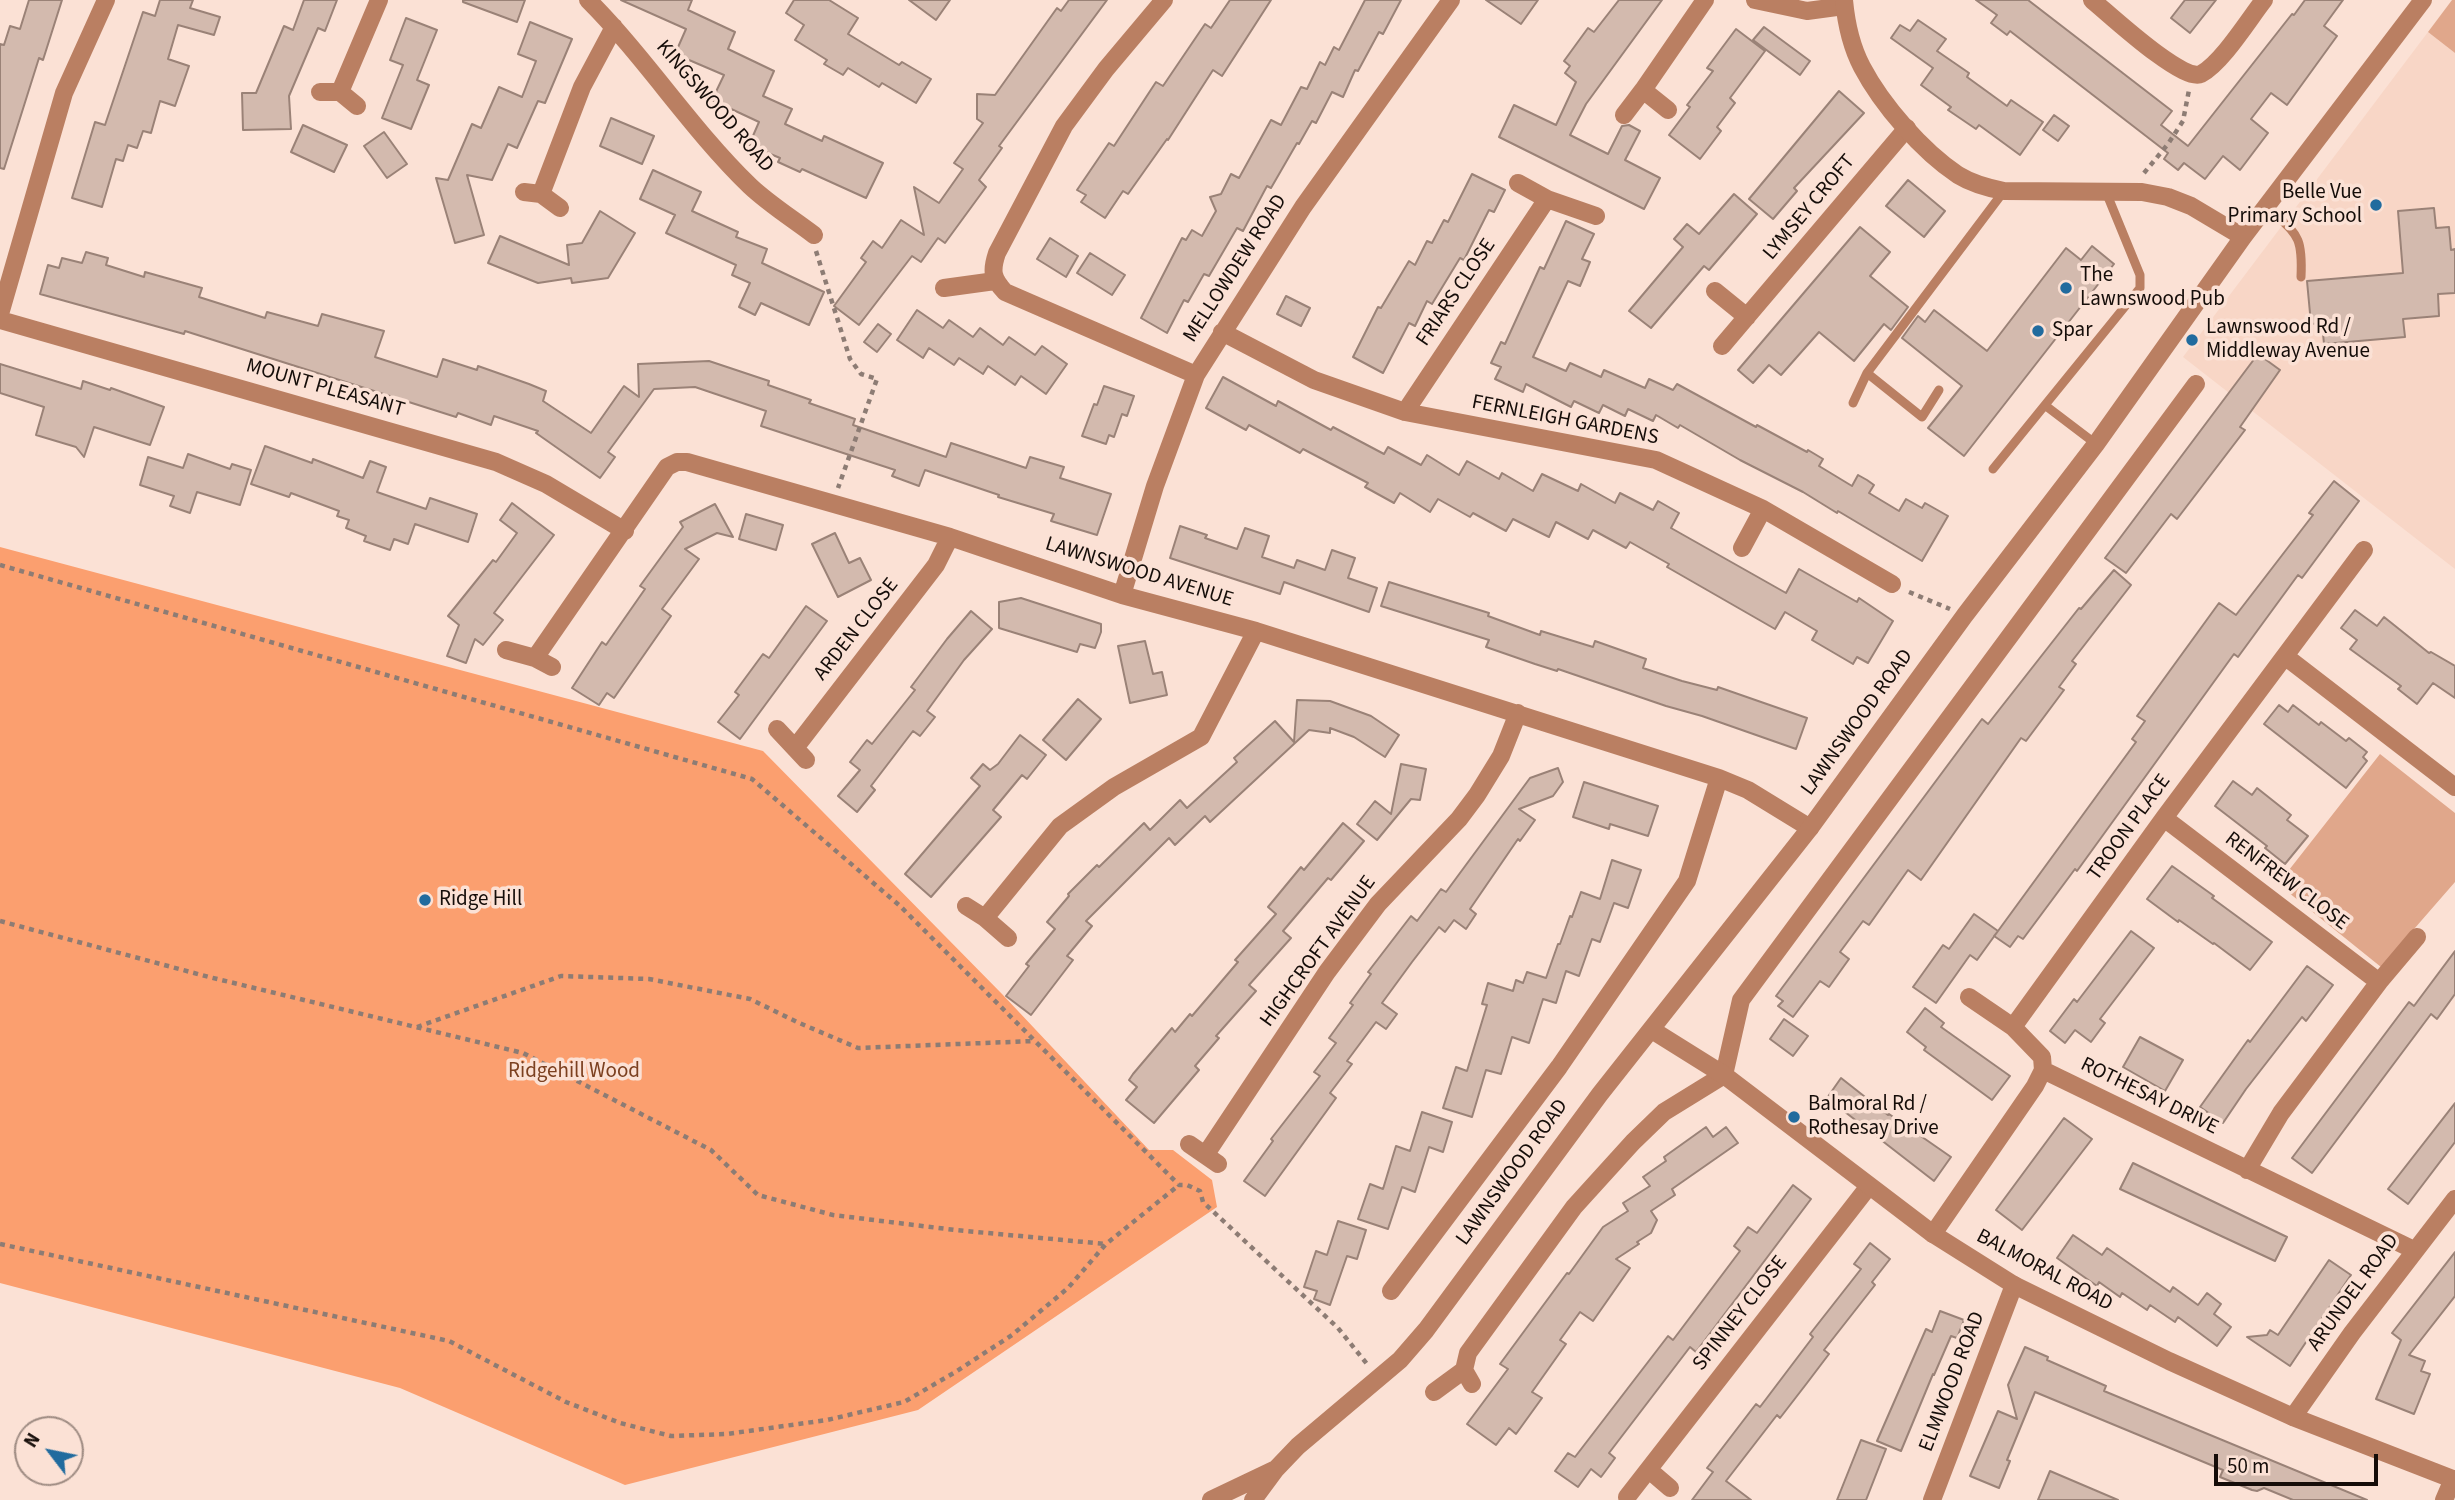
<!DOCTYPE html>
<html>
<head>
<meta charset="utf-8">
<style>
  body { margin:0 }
  #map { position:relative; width:2455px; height:1500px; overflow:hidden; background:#fbe1d5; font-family:"Source Sans 3",sans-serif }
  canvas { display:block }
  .north { position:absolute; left:14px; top:1416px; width:70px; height:70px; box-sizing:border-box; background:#fbe1d5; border:2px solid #9f8c83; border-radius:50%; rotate:302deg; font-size:19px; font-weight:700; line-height:28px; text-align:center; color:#150d09 }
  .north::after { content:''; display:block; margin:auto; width:24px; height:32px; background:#216b9e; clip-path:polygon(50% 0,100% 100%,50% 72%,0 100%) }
  .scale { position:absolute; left:2214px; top:1454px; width:164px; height:32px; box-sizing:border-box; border:4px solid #150d09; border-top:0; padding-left:9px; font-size:21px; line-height:24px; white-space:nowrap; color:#150d09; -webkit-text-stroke:5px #fbe1d5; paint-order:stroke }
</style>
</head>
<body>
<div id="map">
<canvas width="2455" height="1500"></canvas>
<div class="north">N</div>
<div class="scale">50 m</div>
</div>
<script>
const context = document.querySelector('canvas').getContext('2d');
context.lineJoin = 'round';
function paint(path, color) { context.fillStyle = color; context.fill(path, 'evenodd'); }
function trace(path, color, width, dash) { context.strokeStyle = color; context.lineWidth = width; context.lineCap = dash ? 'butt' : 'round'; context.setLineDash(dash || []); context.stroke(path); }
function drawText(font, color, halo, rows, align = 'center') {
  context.font = font + ' "Source Sans 3",sans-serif'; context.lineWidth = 7; context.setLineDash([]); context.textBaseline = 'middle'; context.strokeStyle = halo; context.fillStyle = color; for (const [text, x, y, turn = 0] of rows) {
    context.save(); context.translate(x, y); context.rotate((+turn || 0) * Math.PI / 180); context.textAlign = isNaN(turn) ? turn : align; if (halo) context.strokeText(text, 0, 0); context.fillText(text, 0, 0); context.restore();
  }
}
paint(new Path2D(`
  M2428 32 2455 53V569L2183 357Z`), '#f8d6c6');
paint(new Path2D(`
  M2452 0H2455V53L2428 32Z
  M2380 754 2455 813V882L2381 967 2278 884Z`), '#e0a78b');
paint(new Path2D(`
  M0 547 763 751 1002 994 1149 1150H1173L1212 1180 1217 1207 918 1410 625 1485 400 1388 0 1283Z`), '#fb9f6f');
const building = new Path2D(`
  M29 0H62L43 60 39 58 4 169 0 168V44L4 45 10 26 20 29Z
  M160 0H193L190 8 220 17 214 35 178 25 168 59 189 66 175 106 160 101 151 133 143 131 137 148 128 145 123 161 116 159 102 207 72 198 95 122 105 125 143 12 155 16Z
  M304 0H337L325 31 318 28 289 96 291 129 243 130 242 93H256L284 26 293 30Z
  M463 0H525L517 22 463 2Z
  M621 0H692L688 10 735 32 728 49 774 71 763 96 792 109 785 124 822 141 824 136 883 163 866 198 802 169 800 172 778 162 780 158 749 145 759 122 712 100 724 75 675 54 686 29Z
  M794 0H829L858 18 848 34 899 65 902 62 931 79 916 103 882 83 879 87 848 68 843 75 824 64 827 60 795 40 804 25 786 13Z
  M909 0H950L936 20Z
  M1069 0H1107L999 146 1002 148 979 180 986 187 945 243 938 238 921 262 912 256 859 325 834 306 866 262 861 258 873 241 882 248 901 220 924 235 914 187 939 203 963 169 954 163 983 123 977 119V94L995 95 1057 8 1061 11Z
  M1230 0H1271L1222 76 1213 70 1168 140 1167 139 1128 194 1123 191 1105 218 1081 202 1086 195 1077 190 1109 143 1114 146 1156 82 1163 86 1205 24 1211 28Z
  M1365 0H1401L1383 34 1379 32 1358 71 1355 70 1343 97 1332 92 1316 123 1312 121 1299 144 1297 143 1271 188 1267 186 1243 231 1237 228 1209 276 1204 274 1188 302 1184 300 1167 333 1141 318 1182 238 1186 240 1192 230 1202 236 1216 211 1210 197 1221 194 1231 174 1239 178 1271 120 1281 125 1301 87 1307 89 1320 62 1325 65 1334 47 1339 50Z
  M1486 0H1538L1521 24Z
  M1619 0H1662L1586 104 1570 135 1608 154 1622 126 1629 125 1640 131 1625 160 1660 178 1644 209 1499 137 1514 105 1556 125 1576 82 1565 73 1570 66 1564 61 1588 28 1594 32Z
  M1976 0H2028L2172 111 2161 125 2188 146 2292 14 2294 15 2305 0H2343L2324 26 2337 36 2287 105 2271 93 2251 119 2268 133 2240 170 2223 156 2205 179 2184 163 2178 170 2164 159 2168 153 2010 31 2007 35 1991 23 1997 15Z
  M2185 0H2216L2190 33 2171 18Z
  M406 18 437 30 417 80 429 85 411 129 382 118 403 65 390 60Z
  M1918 20 1946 39 1937 51 1969 73 1967 77 2007 106 2011 100 2043 122 2020 155 1979 125 1976 129 1948 110 1951 107 1921 85 1933 68 1891 38 1900 25 1910 31Z
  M530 22 572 39 545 103 538 101 517 148 508 144 492 180 467 175 484 235 455 243 436 178 448 180 472 124 481 128 499 87 522 97 536 61 518 54Z
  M1764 27 1810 61 1800 75 1753 40Z
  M1736 29 1765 51 1730 98 1735 103 1717 127 1721 131 1700 159 1669 135 1690 107 1687 105 1713 71 1707 68Z
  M1839 91 1864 113 1794 188 1797 191 1773 219 1749 199Z
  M2054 115 2069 126 2058 141 2043 130Z
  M611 118 654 136 642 164 600 146Z
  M303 125 347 145 334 172 291 152Z
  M384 132 407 164 387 178 364 146Z
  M653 170 701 192 692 211 738 232 736 237 767 249 762 263 824 292 809 325 761 303 755 315 739 307 750 283 732 275 736 265 666 233 675 215 640 199Z
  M1472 174 1505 190 1494 212 1489 210 1464 260 1460 258 1432 304 1427 301 1415 326 1409 323 1383 373 1353 357 1378 307 1381 308 1409 261 1415 265 1427 241 1432 243 1444 220 1448 222Z
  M1908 180 1945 211 1924 237 1886 206Z
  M1734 194 1757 214 1709 270 1704 266 1651 328 1629 311 1683 247 1674 239 1687 224 1699 234Z
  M2434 208 2436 228 2449 227 2451 250 2455 249V293L2438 294 2439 316 2403 319 2405 337 2324 344 2322 323 2311 324 2307 281 2403 273 2398 211Z
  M600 211 635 233 608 278 572 283 571 278 538 283 488 263 500 236 569 265 567 245 582 243Z
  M1566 221 1594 234 1582 259 1590 262 1580 286 1568 281 1533 357 1566 371 1570 363 1601 377 1604 370 1645 388 1649 379 1673 390 1677 384 1756 427 1757 425 1807 452 1808 450 1823 459 1819 466 1852 486 1858 475 1867 480 1874 485 1869 493 1899 511 1906 499 1922 508 1925 503 1948 516 1922 561 1838 511 1837 513 1803 492 1740 460 1680 425 1678 428 1656 415 1653 421 1628 409 1625 416 1603 405 1599 413 1574 401 1571 407 1526 384 1523 392 1495 379 1501 367 1491 363 1501 342 1505 344 1540 267 1544 269Z
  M1860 227 1890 252 1870 276 1908 307 1891 330 1884 324 1854 361 1819 332 1781 375 1769 365 1753 383 1738 370Z
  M1050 238 1078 256 1066 277 1037 259Z
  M2092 246 2114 264 1964 456 1928 428 1962 386 1902 338 1918 316 1925 322 1934 310 1987 351 2066 248 2081 260Z
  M86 252 108 258 106 265 144 277 145 272 202 288 199 297 265 318 267 312 318 326 322 314 384 331 375 357 437 377 443 359 477 370 478 366 529 384 546 391 543 401 591 433 624 386 639 397 638 364 709 361 769 381 768 385 811 400 809 403 855 419 853 425 946 457 951 443 1026 468 1030 457 1064 467 1060 478 1111 494 1097 535 1051 521 1054 514 998 497 999 495 925 470 919 486 892 476 895 470 761 426 766 411 695 387 654 389 608 452 615 457 600 478 536 433 538 431 494 416 491 425 458 413 456 417 185 331 184 334 40 294 48 265 59 268 62 258 82 263Z
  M1090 253 1125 275 1112 295 1077 273Z
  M1286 296 1310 308 1301 326 1277 314Z
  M917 310 943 328 949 320 973 337 980 328 1003 345 1009 337 1035 355 1042 346 1067 364 1046 394 1021 376 1015 385 988 366 983 374 959 358 954 365 929 348 923 358 897 340Z
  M878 324 891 334 877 352 864 342Z
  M2258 354 2280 370 2240 427 2245 430 2177 519 2171 514 2126 573 2105 558Z
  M0 364 81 389 83 381 110 390 111 388 164 407 150 445 94 427 84 457 76 447 36 435 44 407 0 393Z
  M1223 377 1276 406 1278 401 1331 430 1333 427 1384 454 1388 447 1421 465 1427 455 1459 475 1467 461 1499 479 1502 473 1533 491 1542 474 1578 491 1581 484 1615 503 1620 493 1653 510 1658 501 1679 513 1671 528 1786 593 1799 569 1857 602 1859 598 1893 621 1868 663 1857 657 1853 664 1812 640 1817 631 1785 612 1775 629 1667 567 1669 564 1630 542 1626 548 1593 530 1588 539 1556 522 1549 537 1513 519 1506 531 1473 513 1470 517 1438 499 1430 512 1400 493 1394 503 1365 487 1368 483 1303 449 1300 453 1249 425 1246 430 1206 408Z
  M1104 386 1134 396 1127 416 1122 414 1114 437 1109 435 1106 444 1082 436 1094 404 1097 405Z
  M265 446 312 463 313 459 363 478 370 461 386 467 377 492 426 509 430 498 477 514 468 542 415 524 408 544 394 539 390 550 364 541 366 536 346 528 349 520 337 516 339 511 291 493 289 497 251 484Z
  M188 454 230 469 232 464 251 470 240 505 197 492 190 513 170 506 174 496 140 485 148 457 183 468Z
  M2334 481 2359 501 2302 578 2298 575 2238 657 2234 654 2077 871 2075 869 2023 939 2018 936 2010 947 1994 936 1998 931 1977 960 1970 955 1936 1003 1913 987 1943 945 1949 949 1974 914 1998 931 2136 742 2132 739 2145 721 2137 716 2219 603 2236 615 2313 515 2309 513Z
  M512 503 554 535 494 613 503 620 483 645 475 639 466 663 447 656 459 625 448 616 493 560 496 562 517 533 500 520Z
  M715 504 733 537 717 533 685 549 699 559 662 609 671 616 614 698 607 693 599 705 572 688 602 642 606 645 645 589 640 586 683 527 680 522Z
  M746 514 783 525 776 550 739 539Z
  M1180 526 1207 535 1205 538 1237 549 1245 528 1269 536 1262 557 1294 568 1297 560 1325 570 1332 550 1355 558 1348 578 1377 588 1369 612 1284 582 1280 594 1170 558Z
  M835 533 849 563 860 558 871 580 838 597 812 544Z
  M2114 570 2131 585 2072 661 2076 664 2059 687 2064 690 2026 741 2021 738 1921 880 1908 870 1869 925 1863 921 1840 952 1849 959 1829 987 1820 981 1793 1017 1778 1006 1783 1001 1776 996 1982 719 1988 724 2079 608 2081 609Z
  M1389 582 1489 613 1488 616 1540 635 1541 631 1593 647 1595 641 1646 659 1643 668 1682 681 1717 690 1718 687 1807 718 1796 749 1702 716 1666 706 1558 669 1557 671 1535 664 1486 647 1489 640 1381 606Z
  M1021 598 1101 624V632L1095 648 1080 644 1077 652 999 628V602Z
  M806 606 827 621 740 739 718 722 739 695 735 692 763 654 769 658Z
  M2355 610 2377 626 2384 617 2429 653 2431 652 2455 666V698L2433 683 2417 704 2398 689 2401 686 2350 649 2357 640 2341 628Z
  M971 611 992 629 964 660 927 711 935 717 920 736 913 731 871 786 875 790 857 812 838 796 860 770 850 762 867 740 872 744 915 690 911 687 947 639Z
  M1145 641 1153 674 1162 672 1167 695 1130 703 1118 646Z
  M1078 699 1101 719 1066 760 1043 740Z
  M1297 700 1330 701 1371 716 1399 735 1385 757 1354 737 1330 728V733L1309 730 1210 822 1205 816 1175 845 1169 838 1086 921 1092 926 1067 956 1073 960 1031 1015 1006 996 1029 966 1026 964 1055 929 1047 922 1069 896 1068 894 1097 865 1099 867 1144 823 1150 830 1180 800 1187 808 1237 762 1234 758 1275 721 1294 742Z
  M2279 705 2288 712 2293 705 2319 725 2321 722 2346 741 2349 738 2367 752 2363 757 2367 761 2346 788 2264 724Z
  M1020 735 1046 755 1027 779 1022 775 993 810 1001 817 931 897 905 874 980 786 971 778 983 764 990 770 998 764Z
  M1401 764 1426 769 1420 800 1411 799 1377 840 1357 824 1375 801 1391 814Z
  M1558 768 1563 782 1553 796 1519 809 1535 820 1520 841 1518 839 1470 909 1476 914 1466 929 1454 920 1445 932 1439 927 1412 962 1382 1003 1397 1014 1386 1029 1376 1022 1347 1061 1352 1064 1330 1093 1336 1098 1265 1196 1244 1181 1273 1141 1271 1139 1320 1076 1314 1072 1336 1043 1329 1038 1353 1005 1350 1003 1371 974 1368 972 1411 916 1417 921 1441 889 1446 892 1530 778Z
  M2233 781 2252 795 2257 788 2291 815 2287 820 2308 836 2285 864 2265 848 2267 846 2215 806Z
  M1584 782 1658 806 1648 836 1610 824 1609 829 1573 817Z
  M1343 823 1364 841 1331 880 1328 878 1283 931 1291 938 1249 985 1256 991 1216 1036 1219 1038 1195 1066 1199 1070 1154 1123 1126 1100 1137 1087 1129 1080 1133 1074 1172 1028 1175 1032 1190 1014 1192 1016 1238 962 1235 960 1276 914 1268 907 1301 867 1304 870Z
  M1612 860 1641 870 1628 908 1614 903 1600 942 1592 939 1579 976 1566 971 1556 1003 1543 999 1529 1043 1512 1037 1501 1074 1486 1070 1472 1117 1443 1108 1456 1067 1467 1071 1487 1005 1482 1004 1488 983 1513 991 1516 980 1523 983 1527 972 1546 978 1558 944H1560L1570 916 1572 917 1581 892 1600 899Z
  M2172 866 2214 896 2212 898 2272 942 2250 970 2214 943 2213 944 2179 920 2178 922 2147 899Z
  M2131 931 2154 948 2100 1019 2105 1023 2091 1042 2075 1030 2065 1043 2050 1031 2074 999 2077 1002Z
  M2455 951V994L2437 1019 2431 1014 2312 1173 2292 1158 2409 1002 2414 1006Z
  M2307 966 2333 985 2306 1021 2302 1017 2246 1089 2223 1123 2200 1107 2248 1040 2250 1042Z
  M1925 1008 1944 1023 1941 1027 2010 1076 1992 1100 1924 1050 1926 1047 1907 1032Z
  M1784 1019 1808 1036 1793 1056 1770 1039Z
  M2140 1037 2183 1060 2165 1091 2123 1067Z
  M1841 1078 1888 1115 1889 1114 1951 1157 1934 1181 1827 1098Z
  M2455 1103V1142L2408 1204 2388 1189Z
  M1422 1112 1452 1122 1443 1152 1429 1147 1415 1192 1402 1187 1388 1229 1358 1219 1370 1184 1383 1189 1396 1146 1410 1151Z
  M2064 1118 2092 1139 2022 1230 1996 1210Z
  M1706 1127 1713 1137 1726 1127 1738 1143 1672 1189 1675 1195 1651 1211 1657 1220 1651 1233 1637 1242 1639 1244 1616 1259 1630 1268 1593 1321 1580 1312 1560 1340 1566 1344 1532 1392 1542 1398 1516 1434 1509 1428 1496 1445 1467 1424 1508 1369 1500 1364 1567 1273 1569 1274 1603 1227 1628 1211 1623 1203 1650 1186 1643 1177 1666 1161 1664 1157Z
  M2133 1163 2287 1237 2275 1261 2120 1189Z
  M1793 1185 1811 1199 1696 1352 1690 1347 1609 1453 1615 1458 1601 1477 1591 1469 1578 1487 1555 1471 1568 1453 1575 1457 1668 1336 1673 1340 1740 1251 1734 1246 1748 1227 1757 1233Z
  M1338 1221 1366 1230 1357 1259 1347 1256 1330 1305 1314 1299 1317 1291 1304 1287 1316 1251 1327 1255Z
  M2073 1235 2102 1255 2107 1248 2170 1292 2173 1287 2198 1305 2207 1293 2221 1304 2214 1314 2231 1327 2217 1346 2178 1317 2175 1322 2150 1305 2147 1310 2122 1293 2120 1297 2099 1282 2097 1286 2057 1258Z
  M1870 1243 1890 1259 1872 1282 1875 1285 1824 1350 1829 1354 1807 1383 1780 1418 1777 1415 1726 1481 1751 1500H1692L1713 1472 1707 1468 1756 1404 1760 1407 1813 1337 1810 1334 1861 1269 1854 1264Z
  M2455 1252V1296L2409 1355 2425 1361 2421 1371 2430 1374 2414 1414 2376 1399 2401 1340 2392 1333Z
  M2329 1260 2351 1275 2290 1366 2247 1337 2267 1335 2270 1330 2278 1335Z
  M1940 1311 1964 1320 1957 1338 1951 1336 1934 1375 1933 1374 1901 1451 1877 1441 1926 1329 1932 1332Z
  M2025 1347 2048 1357 2047 1360 2106 1386 2104 1391 2367 1500H2293L2264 1488 2257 1491 2252 1490 2220 1477 2223 1470 2035 1392 2007 1460 2010 1461 1999 1488 1970 1476 1998 1411 2017 1419 2008 1385Z
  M1861 1440 1886 1449 1866 1500H1837Z
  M2050 1471 2118 1500H2038Z`);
paint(building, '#d3baae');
trace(building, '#9a8277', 2);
trace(new Path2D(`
  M2144 173 2168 144 2183 121 2189 90
  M816 251 850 359 861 374 877 379 838 488
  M0 565 752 779 899 905 1179 1185H1187L1200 1191 1203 1202 1338 1328 1367 1364
  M1909 592 1950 609
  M0 921 209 977 523 1053 711 1150 758 1195 833 1215 955 1230 1106 1244
  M417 1027 561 976 649 979 750 999 797 1022 858 1048 1034 1041
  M0 1244 449 1341 566 1402 620 1423 671 1436 727 1434 827 1420 904 1402 957 1371 1012 1335 1068 1288 1106 1244 1179 1185`), '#8d7c74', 4.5, [5, 5]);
trace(new Path2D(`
  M2267 206C2296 235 2303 233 2301 277
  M1867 373 1922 417 1939 390
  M1853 403 1867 373 2004 191
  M2046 406 2096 444
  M1993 469 2140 288V275L2106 192`), '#ba7f62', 9);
trace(new Path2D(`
  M588 0C646 58 691 129 750 186 769 204 793 219 814 235
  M1164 0 1106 69 1064 126 997 253C991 271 992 278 1005 292L1196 375
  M1755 0 1807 11 1844 6
  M2092 0C2109 14 2183 83 2201 74 2222 63 2249 19 2264 0
  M1643 90 1668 110
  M320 92H340L357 106
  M340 92 379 0
  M1624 115 1643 90 1705 0
  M1518 183 1547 199 1596 216
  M524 192 541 194 560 208
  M541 194 582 87 614 27
  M944 288 995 281
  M1715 291 1747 317
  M0 314 64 93 106 0
  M0 320 496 462 546 484 625 531
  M1222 332 1314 380 1405 412 1656 460 1763 509 1892 584
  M1722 346 1907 128
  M1405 412 1547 199
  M1742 548 1763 509
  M1122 595 1155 486 1196 375 1303 207 1451 0
  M506 650 535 658 552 667
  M2286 657 2455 787
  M535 658 667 467 677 462H687L950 537 1122 595 1256 631 1719 778 1748 790 1810 828
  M777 729 806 760
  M795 748 936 565 950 537
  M2164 818 2379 982 2281 1113 2247 1170
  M966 906 985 918 1008 938
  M985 918 1060 826 1114 787 1201 737 1256 631
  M2379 982 2417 937
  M1969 997 2013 1027 2042 1057 2043 1070
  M2013 1027 2164 818 2364 550
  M1189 1144 1218 1164
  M1206 1154 1327 972 1378 904 1459 819 1477 795 1501 756 1518 713
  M1933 1234 2035 1086 2043 1070 2414 1250
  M1391 1291 1559 1067 1687 881 1719 778
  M1464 1370 1468 1353 1574 1207 1633 1142 1664 1112 1724 1075 1741 1000 2196 384
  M1434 1392 1464 1370 1472 1384
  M2293 1417 2352 1333 2455 1199
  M1649 1470 1670 1488
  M1627 1497 1869 1186
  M1932 1500 2014 1285
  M2444 1500 2453 1479`), '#ba7f62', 18);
trace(new Path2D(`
  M1844 0C1846 22 1852 48 1862 67 1882 105 1922 151 1958 175 1971 183 1988 188 2004 191L2142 192 2168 197 2191 206 2243 237
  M1652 1030 1724 1075 1933 1234 2014 1285 2169 1361 2293 1417 2455 1480
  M1211 1500 1274 1470
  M1253 1500 1276 1469 1298 1446 1400 1360 1426 1330 1600 1094 1810 828 1965 615 2096 444 2243 237 2423 0`), '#ba7f62', 18);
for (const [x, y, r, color] of [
  [2376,205,7,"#216b9e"],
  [2066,288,7,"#216b9e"],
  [2038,331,7,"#216b9e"],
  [2192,340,7,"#216b9e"],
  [425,900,7,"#216b9e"],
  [1794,1117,7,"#216b9e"]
]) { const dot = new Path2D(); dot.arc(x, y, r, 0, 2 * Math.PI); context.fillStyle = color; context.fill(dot); trace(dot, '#fbe1d5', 2.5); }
drawText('21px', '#150d09', '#fbe1d5', [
  ["KINGSWOOD ROAD",714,107,49],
  ["LYMSEY CROFT",1810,208,-50],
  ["MELLOWDEW ROAD",1236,269,-57],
  ["FRIARS CLOSE",1457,293,-56],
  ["MOUNT PLEASANT",325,389,16],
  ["FERNLEIGH GARDENS",1565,421,11],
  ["LAWNSWOOD AVENUE",1139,573,17],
  ["ARDEN CLOSE",857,630,-52],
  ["LAWNSWOOD ROAD",1858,723,-54],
  ["TROON PLACE",2130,828,-54],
  ["RENFREW CLOSE",2286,882,37],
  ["HIGHCROFT AVENUE",1319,952,-54],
  ["ROTHESAY DRIVE",2149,1097,26],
  ["LAWNSWOOD ROAD",1513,1173,-54],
  ["BALMORAL ROAD",2044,1271,28],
  ["ARUNDEL ROAD",2354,1293,-54],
  ["SPINNEY CLOSE",1741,1314,-52],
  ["ELMWOOD ROAD",1953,1382,-69]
]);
drawText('21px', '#150d09', '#fbe1d5', [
  ["Belle Vue",2362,193,"right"],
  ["Primary School",2362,217,"right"],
  ["The",2080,276],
  ["Lawnswood Pub",2080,300],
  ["Lawnswood Rd /",2206,328],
  ["Middleway Avenue",2206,352],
  ["Spar",2052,331],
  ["Ridge Hill",439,900],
  ["Balmoral Rd /",1808,1105],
  ["Rothesay Drive",1808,1129]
], 'left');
drawText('21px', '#7c4020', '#fbe1d5', [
  ["Ridgehill Wood",574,1072]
]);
</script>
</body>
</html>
